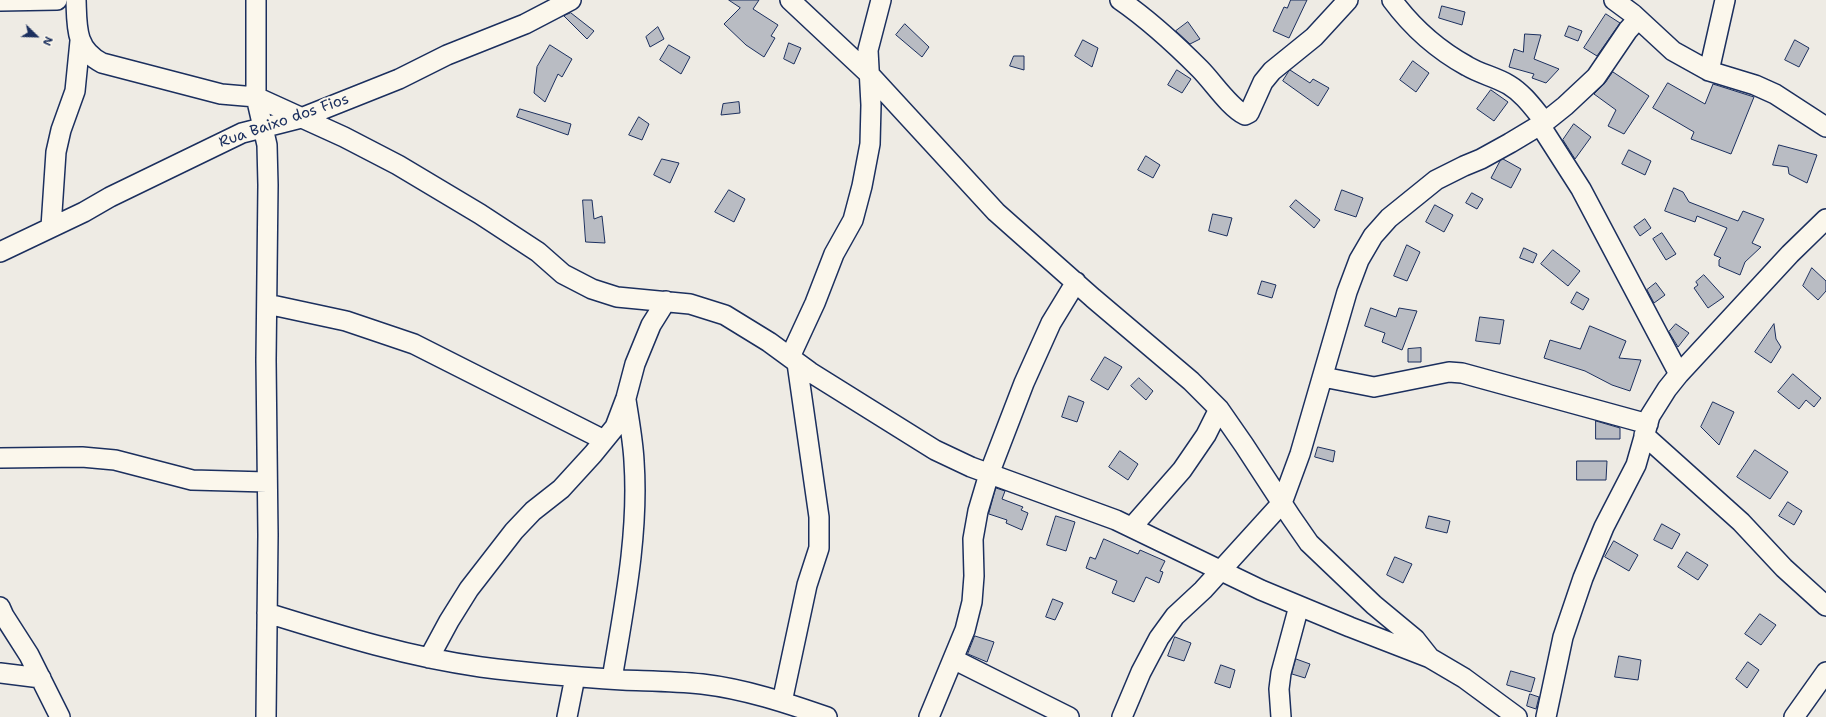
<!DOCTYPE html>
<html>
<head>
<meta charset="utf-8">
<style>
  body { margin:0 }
  #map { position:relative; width:1826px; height:717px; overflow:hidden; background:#eeebe4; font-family:"Shantell Sans",sans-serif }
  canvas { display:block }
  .north { position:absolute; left:16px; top:16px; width:40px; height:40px; -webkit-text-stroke:3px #fbf7ec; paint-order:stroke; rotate:113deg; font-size:11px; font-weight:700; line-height:16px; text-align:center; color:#1b2f5e }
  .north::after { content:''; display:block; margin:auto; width:14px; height:18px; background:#1b2f5e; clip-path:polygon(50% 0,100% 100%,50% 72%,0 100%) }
</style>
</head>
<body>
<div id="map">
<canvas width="1826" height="717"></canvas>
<div class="north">N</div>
</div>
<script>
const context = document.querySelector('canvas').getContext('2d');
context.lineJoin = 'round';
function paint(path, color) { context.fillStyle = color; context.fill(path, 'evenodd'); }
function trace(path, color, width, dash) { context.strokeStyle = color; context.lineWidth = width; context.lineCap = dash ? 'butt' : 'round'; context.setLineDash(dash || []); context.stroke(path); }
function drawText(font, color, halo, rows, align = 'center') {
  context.font = font + ' "Shantell Sans",sans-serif'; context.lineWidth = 4; context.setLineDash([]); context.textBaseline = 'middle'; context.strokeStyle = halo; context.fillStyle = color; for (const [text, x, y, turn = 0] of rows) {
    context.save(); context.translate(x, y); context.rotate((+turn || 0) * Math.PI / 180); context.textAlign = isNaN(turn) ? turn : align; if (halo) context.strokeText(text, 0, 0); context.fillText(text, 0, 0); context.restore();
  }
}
const building = new Path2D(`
  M729 0H759L753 9 778 25 771 36 775 38 764 57 746 45 724 24 740 8Z
  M1291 0H1307L1289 38 1273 31 1284 7 1287 8Z
  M1442 6 1465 12 1462 25 1439 18Z
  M571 13 594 31 587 39 564 16Z
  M1606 14 1620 23 1597 56 1584 48Z
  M1188 22 1200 39 1190 44 1176 31Z
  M905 24 929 47 922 57 896 35Z
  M1569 26 1582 31 1578 41 1565 36Z
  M658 27 664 39 650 47 646 37Z
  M1525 34 1541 35 1534 59 1559 69 1546 83 1532 78 1534 74 1509 67 1514 49 1523 52Z
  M1083 40 1098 48 1092 67 1075 56Z
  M1795 40 1809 48 1799 67 1785 60Z
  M789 43 801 48 794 64 784 59Z
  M550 45 572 59 562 77 558 74 545 102 534 93 537 67Z
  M669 45 690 57 681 74 660 60Z
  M1014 56H1024V70L1010 66Z
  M1413 61 1429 73 1416 92 1400 80Z
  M1177 70 1191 79 1182 93 1168 85Z
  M1290 70 1310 83 1313 79 1329 88 1318 106 1283 81Z
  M1613 72 1649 96 1624 134 1608 126 1616 110 1594 94 1605 83Z
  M1668 83 1705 104 1713 84 1754 97 1731 154 1691 139 1694 132 1653 108Z
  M1491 90 1508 102 1494 121 1477 109Z
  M739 102 740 113 721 115 723 104Z
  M520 109 571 124 568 135 517 117Z
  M639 117 649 124 642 140 629 135Z
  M1574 124 1591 137 1575 159 1563 140Z
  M1779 145 1817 155 1807 183 1789 174 1788 167 1773 165Z
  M1629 150 1651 161 1645 175 1622 164Z
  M1146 156 1160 165 1153 178 1138 170Z
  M662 159 679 163 670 183 654 175Z
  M1503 159 1521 169 1511 188 1491 178 1500 161Z
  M1674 188 1683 192 1689 202 1738 221 1743 211 1764 219 1752 243 1761 247 1745 262 1740 275 1719 266V260L1721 258 1714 255 1727 228 1697 216 1695 222 1665 211Z
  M729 190 745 199 734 222 715 212Z
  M1342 190 1363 198 1356 217 1335 210Z
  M1472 193 1483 199 1477 209 1466 203Z
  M583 200H592L594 219 602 216 605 243 586 242Z
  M1296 200 1320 220 1314 228 1290 207Z
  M1435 205 1453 215 1444 232 1426 222Z
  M1213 214 1232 218 1227 236 1209 231Z
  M1645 219 1651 228 1640 236 1634 227Z
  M1662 233 1676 254 1666 260 1653 239Z
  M1407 245 1420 252 1407 281 1394 276Z
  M1524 248 1537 254 1533 263 1520 258Z
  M1553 250 1580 271 1568 286 1541 264Z
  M1812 268 1826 281V291L1818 300 1803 286Z
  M1704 275 1724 297 1708 308 1694 288 1698 285 1696 282Z
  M1262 281 1276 285 1272 298 1258 294Z
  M1656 283 1665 295 1654 303 1647 290Z
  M1577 292 1589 299 1583 310 1571 303Z
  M1371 308 1396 317 1399 308 1417 311 1402 350 1382 342 1385 333 1365 326Z
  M1480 317 1504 320 1500 344 1476 341Z
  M1676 324 1689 333 1678 347 1669 332Z
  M1774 324 1776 339 1781 347 1771 363 1755 352Z
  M1590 326 1626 341 1619 358 1641 360 1630 391 1612 385 1585 371 1544 358 1550 340 1580 349Z
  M1421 348V362H1408V349Z
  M1105 357 1122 367 1108 390 1091 380Z
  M1793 374 1821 398 1814 407 1806 400 1799 409 1778 392Z
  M1139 378 1153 391 1146 400 1131 386Z
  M1069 396 1084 402 1077 422 1062 417Z
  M1713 402 1734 412 1719 445 1701 427Z
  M1596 421 1620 428V439H1596Z
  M1318 447 1335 451 1333 462 1315 457Z
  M1755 450 1788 472 1770 499 1737 477Z
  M1120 451 1138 464 1128 480 1109 467Z
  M1577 461H1607L1606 480H1577Z
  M996 488 1005 491 1002 499 1023 507 1021 510 1028 513 1022 530 1006 523 1007 520 989 514Z
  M1788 502 1802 511 1794 525 1779 516Z
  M1056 516 1075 522 1066 551 1047 545Z
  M1429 516 1450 521 1447 533 1426 528Z
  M1662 524 1680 534 1672 549 1654 540Z
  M1104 539 1138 554 1140 550 1165 561 1160 571 1163 572 1159 583 1146 577 1134 602 1112 593 1117 581 1086 568 1090 557 1095 559Z
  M1614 541 1638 555 1629 571 1605 557Z
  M1687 552 1708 565 1698 580 1678 567Z
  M1395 557 1412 564 1403 583 1387 575Z
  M1053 599 1063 603 1055 620 1046 617Z
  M1760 614 1776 625 1761 645 1745 634Z
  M975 636 994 642 987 662 968 654Z
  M1175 637 1191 643 1184 661 1168 656Z
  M1619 656 1641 660 1638 680 1615 677Z
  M1296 659 1310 664 1305 678 1292 674Z
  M1748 662 1759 670 1747 688 1736 679Z
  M1221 665 1235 670 1230 688 1215 683Z
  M1511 671 1535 678 1531 692 1507 685Z
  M1530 694 1539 697 1536 709 1527 706Z`);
paint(building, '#b9bcc3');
trace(building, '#1b2f5e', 1);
const minor = new Path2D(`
  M76 0C77 27 75 49 102 63L221 94 256 97 344 137 398 165 480 214 538 252 563 274 592 289 617 297 690 304 725 315 769 342 810 372 935 450 971 467 1116 520 1261 590 1350 627 1430 658 1464 678 1517 717
  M256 0V97L267 145 268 185 266 360 268 535 266 717
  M790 0 869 74 996 212 1093 298 1191 381 1219 409 1244 445 1291 517 1309 543 1374 605 1415 639 1430 658
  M1120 0C1149 20 1175 44 1200 69 1213 82 1229 107 1245 115L1249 113 1263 82 1272 71 1314 37 1348 0
  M1392 0C1412 27 1438 50 1467 66 1480 74 1496 77 1509 85 1524 94 1534 109 1545 122
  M1614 0 1633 14 1673 51 1709 71 1755 85 1775 94 1826 127
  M0 1 57 0
  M1709 71 1725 0
  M1540 125 1581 189 1679 374
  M51 227 56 152 61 130 75 91 80 41
  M0 252 84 212 110 197 242 133 301 118 399 79 447 55 525 24 571 0
  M267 304 346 321 414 344 604 440
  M790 357 815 303 834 254 853 220 862 186 870 144 871 105 868 50 881 0
  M1323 377 1374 387 1449 372 1462 373 1648 424
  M1644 435 1741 522 1784 568 1826 606
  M0 458 82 457 115 460 192 480 267 482
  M1132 527 1182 470 1206 435 1219 409
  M0 607 4 616 29 655 60 717
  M267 613C338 635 408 657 481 667 528 673 576 677 623 680 649 681 676 681 702 684 745 689 787 703 827 717
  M429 658 449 621 469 589 514 531 533 511 561 489 593 454 615 427 626 398 635 364 651 325 666 301
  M953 659 1069 717
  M0 673 41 678
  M612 679C624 607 639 534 634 461 633 441 629 420 626 400
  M782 702 807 585 819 548V517L797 363
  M567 717 575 677
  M929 717 965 630 972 602 974 576 973 539 978 511 989 474 1024 383 1051 323 1076 282
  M1122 717 1141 672 1159 638 1175 616 1203 590 1282 503 1300 454 1347 292 1359 260 1373 236 1389 218 1436 180 1464 166 1481 159 1510 143 1545 122 1565 106 1596 77 1628 30 1638 19
  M1281 717 1279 689 1281 673 1299 606
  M1546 717 1563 637 1583 578 1604 527 1636 465 1650 416 1667 389 1679 374 1790 254 1826 219
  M1794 717 1826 672`);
trace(minor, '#1b2f5e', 22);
trace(minor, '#fbf7ec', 19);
drawText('15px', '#1b2f5e', '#fbf7ec', [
  ["Rua Baixo dos Fios",284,121,-19]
]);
</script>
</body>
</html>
